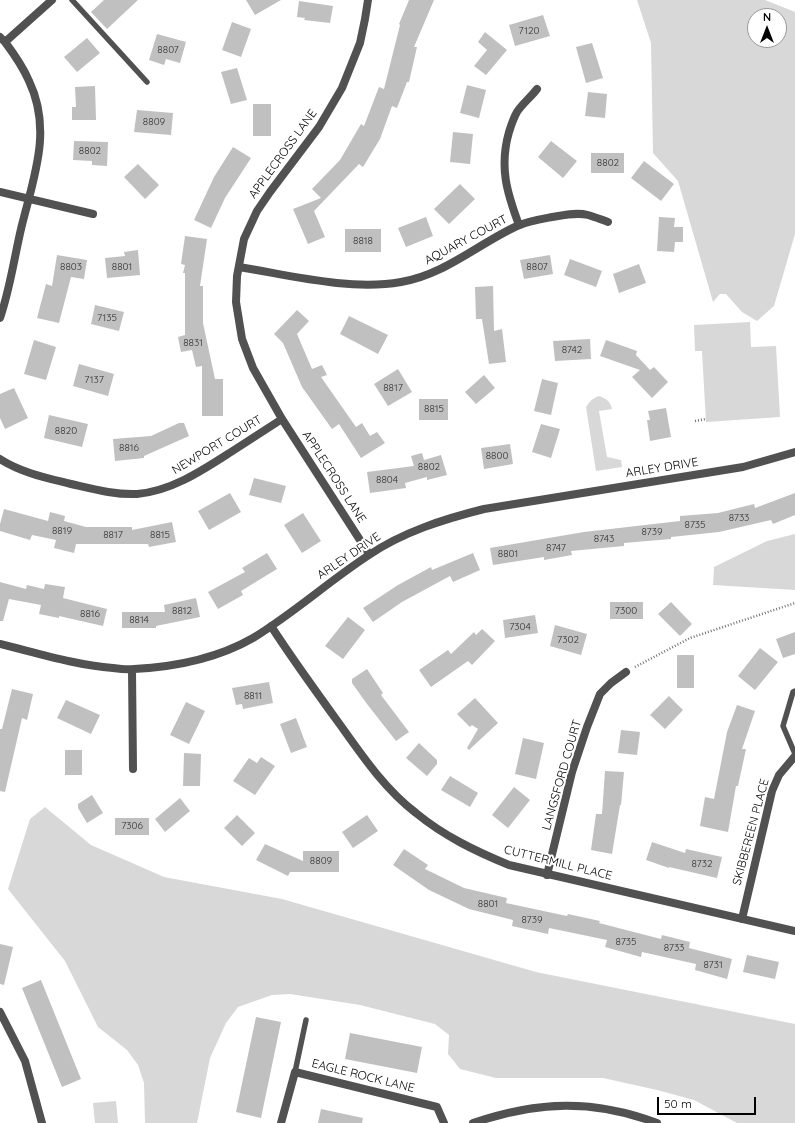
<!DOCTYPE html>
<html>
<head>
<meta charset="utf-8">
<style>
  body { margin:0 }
  #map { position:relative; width:795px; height:1123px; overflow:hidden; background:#fff; font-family:Quicksand,sans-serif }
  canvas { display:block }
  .north { position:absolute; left:747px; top:8px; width:40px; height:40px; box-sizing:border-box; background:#fff; border:1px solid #999; border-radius:50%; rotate:0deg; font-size:11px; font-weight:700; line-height:16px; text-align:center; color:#000 }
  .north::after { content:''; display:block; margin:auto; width:14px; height:18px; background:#000; clip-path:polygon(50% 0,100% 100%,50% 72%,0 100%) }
  .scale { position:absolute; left:657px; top:1097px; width:99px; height:18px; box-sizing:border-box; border:2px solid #000; border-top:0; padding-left:5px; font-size:12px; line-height:14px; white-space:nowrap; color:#000; -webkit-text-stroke:3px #fff; paint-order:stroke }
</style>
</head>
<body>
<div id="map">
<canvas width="795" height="1123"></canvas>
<div class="north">N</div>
<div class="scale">50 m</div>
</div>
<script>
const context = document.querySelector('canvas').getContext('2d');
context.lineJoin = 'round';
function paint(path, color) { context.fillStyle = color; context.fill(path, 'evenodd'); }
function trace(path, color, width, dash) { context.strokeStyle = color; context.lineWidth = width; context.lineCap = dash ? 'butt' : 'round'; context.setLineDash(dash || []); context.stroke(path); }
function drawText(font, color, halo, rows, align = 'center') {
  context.font = font + ' Quicksand,sans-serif'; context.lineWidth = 4; context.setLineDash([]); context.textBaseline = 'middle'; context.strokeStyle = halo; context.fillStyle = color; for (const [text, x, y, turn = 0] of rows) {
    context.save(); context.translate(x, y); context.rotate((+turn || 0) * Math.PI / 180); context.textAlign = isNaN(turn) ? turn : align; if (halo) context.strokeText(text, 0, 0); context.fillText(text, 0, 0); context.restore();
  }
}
paint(new Path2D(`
  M637 0H765L795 12V234L774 306 757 321 742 312 726 294H720L713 302 678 181 653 153 651 43ZM755 16H779V40H755Z
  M750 322 751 347 776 346 780 417 706 422 702 351H695L694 325Z
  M599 396C607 399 610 401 612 409L599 411 607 457 621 460 622 467 596 471 586 407C590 401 593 398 599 396Z
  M795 534V590L713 585 714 567 767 541Z
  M45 807 91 845 164 877 282 899 536 972 795 1024V1123H737L694 1100 657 1090 603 1078H496L460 1069 448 1054 449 1035 435 1024 360 1005 290 994 272 995 238 1007 226 1023 210 1058 197 1123H145L144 1083 138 1065 127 1050 98 1027 65 961 8 889 30 819Z
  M116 1101 118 1123H95L93 1103Z`), '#d8d8d8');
paint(new Path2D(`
  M104 0H138L107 29 91 12Z
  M246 0H281L255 15Z
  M409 0H434L414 47H417L409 82H407L397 108 392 106 380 139 363 167 359 164 314 211 325 237 308 244 293 209 321 198 312 189 340 160 361 124 364 126 379 87 384 89 400 25 399 24Z
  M299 1 333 6 330 23 304 20 305 18 297 17Z
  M543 15 550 36 515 46 509 25Z
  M232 22 251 29 241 57 222 50Z
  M485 32 507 50 486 75 474 66 487 50 478 42Z
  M157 34 186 42 180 63 166 59 164 65 149 60Z
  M87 38 100 53 77 72 64 57Z
  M592 43 603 78 586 83 576 47Z
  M237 68 247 100 231 104 221 72Z
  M467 85 486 90 479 118 460 113Z
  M95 86 96 120H72V107H76L75 87Z
  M588 92 607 94 605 118 585 116Z
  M253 104H271V136H253Z
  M137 110 173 113 171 135 134 132Z
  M453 132 473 134 470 164 450 162Z
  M74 141 108 142 107 166 92 165V161L73 160Z
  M551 141 577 161 563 178 538 157Z
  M233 147 251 158 225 198 211 228 194 220 214 177Z
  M591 153H624V173H591Z
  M644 161 674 184 661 201 631 178Z
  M138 164 159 185 145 199 124 177Z
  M460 184 475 199 449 224 434 209Z
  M426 217 433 236 406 247 398 228Z
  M659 217 675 218 674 227H683V242H675L674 252 657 251Z
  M345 229H381V252H345Z
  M185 236 207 239 200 286H203V323L215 379H223V416H202V366L196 367 192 350 181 352 178 337 185 335V273H183L185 265 181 264Z
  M138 250 140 275 107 278 105 258 125 256 124 252Z
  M57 255 87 260 84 279 71 277 59 323 37 318 46 284 52 286Z
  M550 255 553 274 524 279 520 260Z
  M570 259 602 271 596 287 564 275Z
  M639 264 646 283 619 293 613 274Z
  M493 286 494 331 502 329 506 362 489 364 482 319H476L475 287Z
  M95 305 124 312 119 331 91 324Z
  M297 310 309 321 297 334 312 369 322 365 327 375 321 377 356 427 362 423 370 436 377 432 385 443 361 458 339 424 332 429 302 387 283 343 274 334Z
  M349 316 388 335 378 354 340 334Z
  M590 339 591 359 555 361 553 341Z
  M34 340 56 347 46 380 24 374Z
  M606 340 637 351 636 355 650 370 654 367 668 382 652 398 632 377 640 370 600 356Z
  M79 364 114 374 108 396 73 386Z
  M398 369 412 392 388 406 374 384Z
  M484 375 495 388 476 404 465 392Z
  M542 379 558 383 551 415 534 411Z
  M14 388 28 418 5 429 0 418V394Z
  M419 399H448V420H419Z
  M666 408 671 437 650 441 647 420H650L648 411Z
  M49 415 88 424 82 447 44 438Z
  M179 423H184L189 436 144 456V458L115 461 113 439 151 436Z
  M541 424 560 429 551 458 532 452Z
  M510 444 513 464 484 469 481 448Z
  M422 453 424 460 441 455 447 475 427 480V477L405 483 406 488 370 493 367 472 414 466 411 456Z
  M254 478 286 486 281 503 249 495Z
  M230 493 241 512 209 530 198 511Z
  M795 493V515L773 524 771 520 719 532 671 537V539L624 543V546L571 551 572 555 544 560V557L493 565 490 548 584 532 680 521V516L718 513 754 504 755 508Z
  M4 509 48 521 50 512 65 516 64 521 86 527H132V530L172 522 176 542 149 547 148 544H76L74 553 54 548 56 540 32 535 30 540 0 531V524Z
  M303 513 321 541 302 553 284 525Z
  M267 553 277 569 241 591 243 595 218 609 208 592 245 572 242 568Z
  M473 553 480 570 453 582 450 576 402 602 373 622 363 608 398 585 431 567 432 570Z
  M0 582 26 589 27 585 44 589 45 584 65 587 63 598 107 609 103 626 59 616V618L39 614 41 605 9 599 3 621H0Z
  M196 598 200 617 156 626V628H122V612H165L164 605Z
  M610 602H643V619H610Z
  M671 602 692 624 680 636 658 614Z
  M535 615 538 633 505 638 503 620Z
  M348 617 365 630 343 659 325 646Z
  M555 625 587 634 581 655 550 646Z
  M482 629 495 641 472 665 468 661 431 687 419 670 448 650 451 654 474 632 476 635Z
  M795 632V654L783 658 776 639Z
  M760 648 778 662 755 690 738 676Z
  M677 655H694V688H677Z
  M367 669 383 693 381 695 409 732 396 741 367 704 352 683V679Z
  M269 682 273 703 243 709 242 704 236 705 232 688Z
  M12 689 33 694 27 720 22 718 5 792 0 791V729H2Z
  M669 696 683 710 665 729 650 715Z
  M475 698 498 723 469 750 467 748 478 729 472 725 470 727 457 714Z
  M66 700 100 715 91 734 57 718Z
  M186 702 205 711 189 744 170 735Z
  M737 705 755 711 742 749H746L738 786H736L728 832 700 826 705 797 714 799 727 732Z
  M296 718 307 747 291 753 280 724Z
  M621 730 640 732 637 755 618 753Z
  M523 738 544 743 536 779 515 774Z
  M419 743 437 760V764L427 776 406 758Z
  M65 750H82V775H65Z
  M184 753 201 754 200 786H183Z
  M261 757 275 766 255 795 233 781 249 758 257 763Z
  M605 771 624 772 621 805H620L612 854 591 850 596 814H602Z
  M450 776 478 793 470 807 441 790Z
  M514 787 530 800 508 828 492 815Z
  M92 795 103 813 87 823 78 808V804Z
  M180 798 190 811 165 832 155 819Z
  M237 815 255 833 242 846 224 828Z
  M367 815 378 831 353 848 342 832Z
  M115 818H149V835H115Z
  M652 842 685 853 686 849 722 857 717 878 669 867V868L646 860Z
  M265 844 303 861V851H339V872H290L288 876 256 860Z
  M404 849 428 865 425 869 464 888 507 898 506 903 567 916 568 914 600 921 599 923 661 939 662 935 690 942 689 948 732 959 727 979 695 970 696 964 642 952 641 957 605 947 607 940 549 928 548 934 512 926 513 920 469 909 429 890 393 865Z
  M0 944 13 947 4 985 0 984Z
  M747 955 779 962 775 979 743 972Z
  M41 980 81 1079 62 1087 22 988Z
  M256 1017 281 1022 261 1118 236 1112Z
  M350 1033 422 1047 417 1073 345 1059Z
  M321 1109 363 1118 362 1123H318Z`), '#c0c0c0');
trace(new Path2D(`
  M695 421 706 419
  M635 667 690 638 795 603`), '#737373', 2.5, [1, 2]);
trace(new Path2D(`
  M72 0 147 82
  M795 691 793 692 783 726 795 754
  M295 1072 306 1020`), '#515151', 5.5);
trace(new Path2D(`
  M368 0 365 19 360 43 342 88 319 127 270 192 257 211 244 239 237 276 236 302 242 339 253 368 282 419 369 554
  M0 37 5 42C14 54 23 67 29 81 53 131 33 179 21 229 14 259 10 289 0 318
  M5 42 52 0
  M0 192 93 214
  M519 225C507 193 499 167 509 132 511 126 513 119 517 112 522 104 531 97 537 89
  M239 267C289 275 350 291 401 282 444 275 478 244 517 226 528 221 541 219 552 217 564 215 577 212 588 215 595 217 602 220 608 222
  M0 459C22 473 47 478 71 484 93 489 115 495 137 494 172 491 203 470 231 452 248 441 265 430 282 419
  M271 626C293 660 317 693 341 726 363 757 385 789 416 813 444 836 475 851 509 865L795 931
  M0 644C37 653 75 665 113 668 120 669 127 670 134 669 174 667 218 658 253 638 294 613 329 581 369 555 403 532 444 519 484 509L743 467 795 452
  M132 670 133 769
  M547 875 572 772 587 727 600 694 611 683 626 672
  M742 919 772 791 779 775 795 756
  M0 1012 25 1061 42 1123
  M281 1123 295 1072 437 1107 444 1123
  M473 1123C538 1101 593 1099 657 1123`), '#515151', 8);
drawText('10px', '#303030', null, [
  ["7120",529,31],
  ["8807",168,50],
  ["8809",154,122],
  ["8802",90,151],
  ["8802",608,163],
  ["8818",363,241],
  ["8803",71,267],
  ["8801",122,267],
  ["8807",537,267],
  ["7135",107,318],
  ["8831",193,343],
  ["8742",572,350],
  ["7137",94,380],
  ["8817",393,388],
  ["8815",434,409],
  ["8820",66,431],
  ["8816",129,448],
  ["8800",497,456],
  ["8802",429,467],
  ["8804",387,480],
  ["8733",739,518],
  ["8735",695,525],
  ["8819",62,531],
  ["8739",652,532],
  ["8817",113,535],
  ["8815",160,535],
  ["8743",604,539],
  ["8747",556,548],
  ["8801",508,554],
  ["8812",182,611],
  ["7300",626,611],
  ["8816",90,614],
  ["8814",139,620],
  ["7304",520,627],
  ["7302",568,640],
  ["8811",253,696],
  ["7306",132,826],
  ["8809",321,861],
  ["8732",702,864],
  ["8801",488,904],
  ["8739",532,920],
  ["8735",626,942],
  ["8733",674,948],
  ["8731",713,965]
]);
drawText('12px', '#000', '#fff', [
  ["APPLECROSS LANE",283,154,-54],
  ["AQUARY COURT",466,240,-28],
  ["NEWPORT COURT",217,445,-31],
  ["ARLEY DRIVE",662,468,-9],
  ["APPLECROSS LANE",334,477,57],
  ["ARLEY DRIVE",349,556,-34],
  ["LANGSFORD COURT",562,775,-74],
  ["SKIBBEREEN PLACE",751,832,-75],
  ["CUTTERMILL PLACE",558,863,14],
  ["EAGLE ROCK LANE",363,1076,14]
]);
</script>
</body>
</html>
